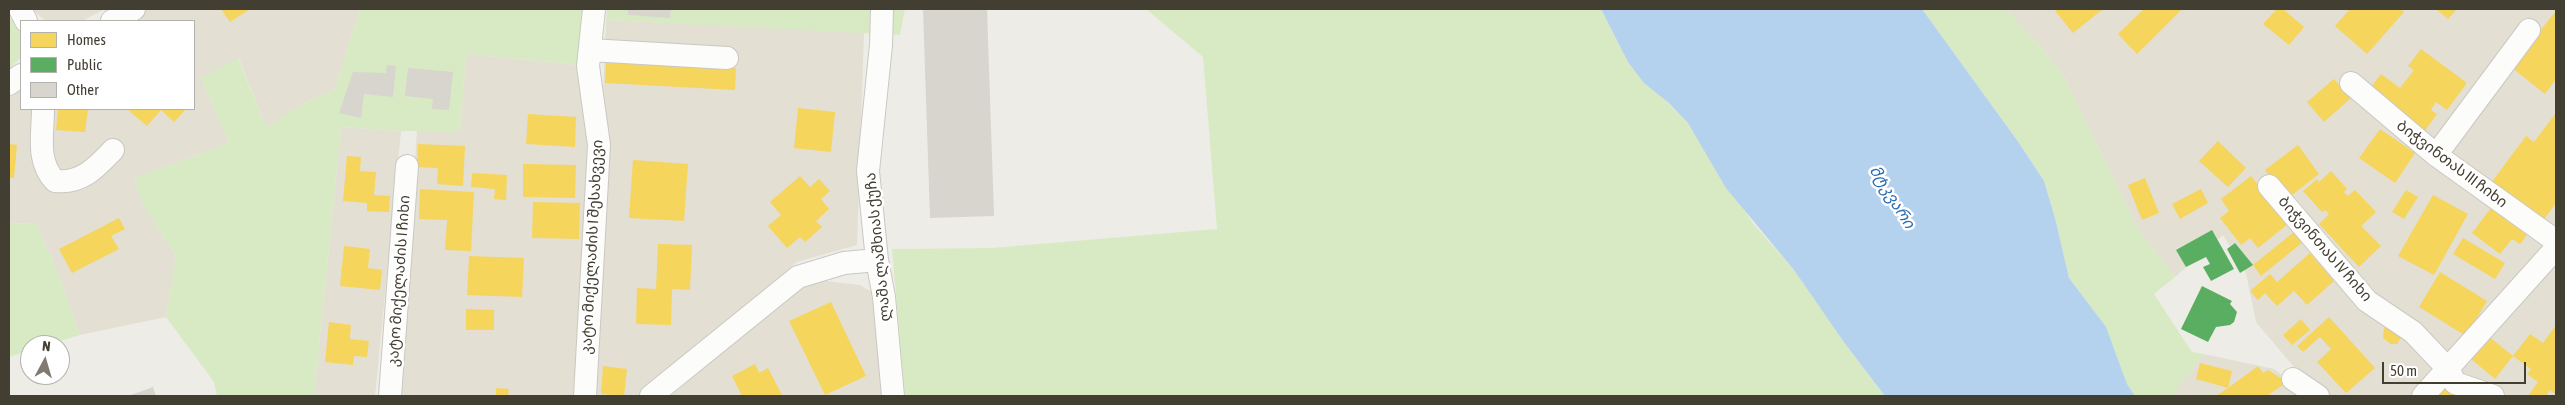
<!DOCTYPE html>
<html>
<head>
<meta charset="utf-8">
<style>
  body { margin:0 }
  #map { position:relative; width:2565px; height:405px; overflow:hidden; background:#eeece6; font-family:"Asap Condensed",sans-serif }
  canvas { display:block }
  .frame { position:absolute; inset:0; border:10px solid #433e32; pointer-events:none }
  .legend { position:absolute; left:20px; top:20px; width:175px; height:90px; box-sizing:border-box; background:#fff; border:1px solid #b4b2ad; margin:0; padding:6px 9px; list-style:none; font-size:15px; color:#433e32 }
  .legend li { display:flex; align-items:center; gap:10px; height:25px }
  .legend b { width:25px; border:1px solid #b4b2ad }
  .north { position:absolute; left:20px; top:335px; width:50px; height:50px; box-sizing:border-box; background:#fff; border:1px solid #b4b2ad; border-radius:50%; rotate:6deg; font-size:14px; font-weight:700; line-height:20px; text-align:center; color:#433e32 }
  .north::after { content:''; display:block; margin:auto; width:18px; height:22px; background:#7f7b71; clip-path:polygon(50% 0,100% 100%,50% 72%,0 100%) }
  .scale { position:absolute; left:2382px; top:362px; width:144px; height:22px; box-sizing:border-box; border:2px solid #433e32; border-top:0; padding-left:6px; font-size:15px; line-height:18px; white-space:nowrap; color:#433e32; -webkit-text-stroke:4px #fff; paint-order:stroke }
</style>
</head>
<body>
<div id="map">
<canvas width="2565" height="405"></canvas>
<div class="frame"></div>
<ul class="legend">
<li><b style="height:14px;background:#f6d55c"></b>Homes</li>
<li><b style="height:14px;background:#5aae61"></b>Public</li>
<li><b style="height:14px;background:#d7d5ce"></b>Other</li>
</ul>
<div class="north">N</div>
<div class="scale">50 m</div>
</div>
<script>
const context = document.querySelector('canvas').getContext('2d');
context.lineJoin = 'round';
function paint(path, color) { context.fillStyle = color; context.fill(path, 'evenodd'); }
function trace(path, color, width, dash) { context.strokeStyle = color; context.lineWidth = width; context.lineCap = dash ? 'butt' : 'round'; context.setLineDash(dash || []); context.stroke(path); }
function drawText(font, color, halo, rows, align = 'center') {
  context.font = font + ' "Asap Condensed","Noto Sans Georgian",sans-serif'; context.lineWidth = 5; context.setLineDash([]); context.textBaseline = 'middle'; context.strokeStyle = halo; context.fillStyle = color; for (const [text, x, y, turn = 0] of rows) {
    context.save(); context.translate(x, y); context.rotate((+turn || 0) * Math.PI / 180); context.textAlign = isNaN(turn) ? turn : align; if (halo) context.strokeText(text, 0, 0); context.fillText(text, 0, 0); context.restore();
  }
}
paint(new Path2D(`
  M31 9H105L82 21H46Z
  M142 9H360L335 90 312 99 266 127 239 59 201 78 229 143 134 178 143 204 176 256 166 317 80 335 56 268 36 224 9 223V96L21 85V109H194V21H117Z
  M2006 9H2556V238L2425 386 2411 396H2326L2310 386 2256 322 2246 273 2223 235 2175 277 2137 227 2062 72Z
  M606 20 864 32 857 245 797 262 639 396H591Z
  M466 54 580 65 588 159 577 396H401L417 129 460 131Z
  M341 127 401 131 375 396H314Z
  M2556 260V396H2432Z
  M825 281 860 285 872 292 882 396H671L799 287Z
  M2204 354 2274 369 2310 396H2176L2173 393Z`), '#e3dfd3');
paint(new Path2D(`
  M360 9H585L580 65 466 54 460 131H401L341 127 314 396H217L214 382 166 317 176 256 143 204 134 178 229 143 201 78 238 58 266 127 312 99 335 90Z
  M607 9H905L900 35 606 20Z
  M1146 9H1601L1628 62 1688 123 1752 222 1794 270 1843 341 1885 396H905L892 249 992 248 1217 229 1203 57Z
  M1922 9H2006L2062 72 2137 227 2175 277 2154 294 2192 352 2204 354 2174 392 2176 396H2135L2127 384 2106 328 2069 278 2055 218 2044 181 2019 143Z
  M9 16 21 30V57L9 69Z
  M9 223 36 224 56 268 80 335 47 345H30V350L9 357Z`), '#d8eac4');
paint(new Path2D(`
  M1601 9H1922L2019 143 2044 181 2055 218 2069 278 2106 327 2127 384 2135 396H1885L1843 341 1794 270 1726 188 1688 123 1669 103 1644 83 1628 62Z`), '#b4d1ee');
paint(new Path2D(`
  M221 9H250L230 22Z
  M2059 9H2103L2073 33 2055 11Z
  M2144 9H2182L2137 54 2118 34Z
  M2277 9H2283L2304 27 2289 45 2263 24Z
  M2350 9H2401L2404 12 2367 54 2335 26Z
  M2436 9H2457L2448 19Z
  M2556 11V79L2545 94 2511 67Z
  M2421 49 2467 83 2447 110 2436 102 2431 110 2437 114 2424 132 2368 91 2381 74 2400 88 2414 70 2408 66Z
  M606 61 736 68 735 90 605 83Z
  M2334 79 2351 98 2324 122 2307 102Z
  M798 108 835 112 831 152 794 148Z
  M58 109H88L85 132 56 130Z
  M127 109H186L174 122 161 110 147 126Z
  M2556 113V203L2542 222 2491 183 2526 136 2534 142Z
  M528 114 576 117 575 147 526 144Z
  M2380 129 2415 153 2395 183 2359 158Z
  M2218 141 2246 168 2228 187 2199 161Z
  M9 144 17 145 14 178H9Z
  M418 144 465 146 463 186 437 184 438 168 417 167Z
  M2298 145 2319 174 2287 199 2265 170Z
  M347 156 361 157 360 171 376 172 374 195 390 196 389 212 367 211V203L343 201Z
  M633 160 688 164 684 221 629 218Z
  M523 164 576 165 575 198 523 197Z
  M2331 171 2347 189 2344 192 2348 196 2355 190 2376 212 2361 226 2381 246 2359 267 2319 224 2329 214 2325 210 2322 212 2303 191 2317 179 2319 182Z
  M472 173 507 175 506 200 494 199 495 189 471 187Z
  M800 176 810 187 819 179 830 191 821 199 829 209 816 221 822 227 805 242 800 237 787 248 768 226 781 215 770 202Z
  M2251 176 2288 224 2258 248 2250 238 2241 245 2220 218 2229 211 2221 199Z
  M2145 178 2159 213 2142 220 2128 185Z
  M420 189 474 192 471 251 445 250 447 220 419 219Z
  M2201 189 2208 203 2180 219 2172 204Z
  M2406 190 2418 197 2404 219 2392 212Z
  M2433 195 2468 214 2434 275 2398 256Z
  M533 202 580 203 579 239 532 238Z
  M2491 208 2527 235 2520 244 2512 239 2500 254 2472 233Z
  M119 218 125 229 111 236 119 249 72 273 59 249Z
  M2294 232 2303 242 2261 276 2253 265Z
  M2463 238 2505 263 2495 279 2453 254Z
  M658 244 692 245 690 290 672 289 671 325 636 324 637 288 656 289Z
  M344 246 370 249 368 268 382 270 380 290 340 286Z
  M2310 253 2334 281 2307 305 2294 291 2277 306 2265 293 2258 300 2250 291 2270 274 2277 282Z
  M469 256 524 258 522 297 467 295Z
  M2440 272 2487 301 2466 336 2419 307Z
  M831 302 866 376 825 395 789 321Z
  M466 309 494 310V330H466Z
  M2329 317 2375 368 2346 393 2317 362 2331 349 2320 337 2303 352 2297 346Z
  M2301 319 2310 330 2292 345 2283 335Z
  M329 322 351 325 350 339 369 341 367 357 354 356 353 365 325 362Z
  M2389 324 2403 335 2397 344H2391L2383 338 2384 328Z
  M2556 325V395L2550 390 2546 396H2528L2538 382 2527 374 2531 369 2513 356 2530 334 2543 343Z
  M2488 336 2513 356 2495 379 2470 358Z
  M2200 363 2232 371 2228 388 2258 366 2263 373 2268 370 2287 382 2267 396H2216L2228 388 2196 379Z
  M755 364 759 373 768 368 782 395 742 396 732 376Z
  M603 366 627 369 624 396 601 394Z
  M2447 381 2481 396H2439Z
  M496 388 509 389 508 396H496Z`), '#f6d55c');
paint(new Path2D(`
  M2212 230 2234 269 2211 281 2203 267 2210 264 2206 257 2186 267 2176 250Z
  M2235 243 2253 265 2240 273 2227 249Z
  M2202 286 2232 301 2230 304 2237 312 2234 322 2230 325 2216 327 2208 342 2181 329Z`), '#5aae61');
paint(new Path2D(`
  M628 9H671L670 18 628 15Z
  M923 9H987L994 216 930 218Z
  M387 65 396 66 393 97 364 94 361 118 339 113 353 72 386 73Z
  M408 68 453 72 449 110 432 109 433 99 405 96Z
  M153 387 156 396H128Z`), '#d7d5ce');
const minor = new Path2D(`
  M20 9 26 21
  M882 9 881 45 868 171 877 260 884 297 893 396
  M112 21 134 9
  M590 50 727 58
  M2351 83 2436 155 2556 241
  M9 84 21 75
  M43 109C43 134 36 161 55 181 81 184 96 168 113 150
  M2436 155 2529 30
  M2269 186 2367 301 2413 332 2449 370 2455 383 2493 396
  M2293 379 2318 396
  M390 396 407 166
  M585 396 599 145 588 66 594 9
  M651 396 798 277 844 263 877 260
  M2423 396 2556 248`);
trace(minor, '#cac8c2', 24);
trace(minor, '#fcfcfb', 22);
drawText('15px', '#433e32', '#fff', [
  ["ბიჭვინთას III ჩიხი",2452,164,37],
  ["კატო მიქელაძის I შესახვევი",592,247,-87],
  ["ლაშა ლაშხიას ქუჩა",878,247,-96],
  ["ბიჭვინთას IV ჩიხი",2325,249,49],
  ["კატო მიქელაძის I ჩიხი",399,281,-86]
]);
drawText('italic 16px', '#2a6cb0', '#fff', [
  ["მტკვარი",1892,197,58]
]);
</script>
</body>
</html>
